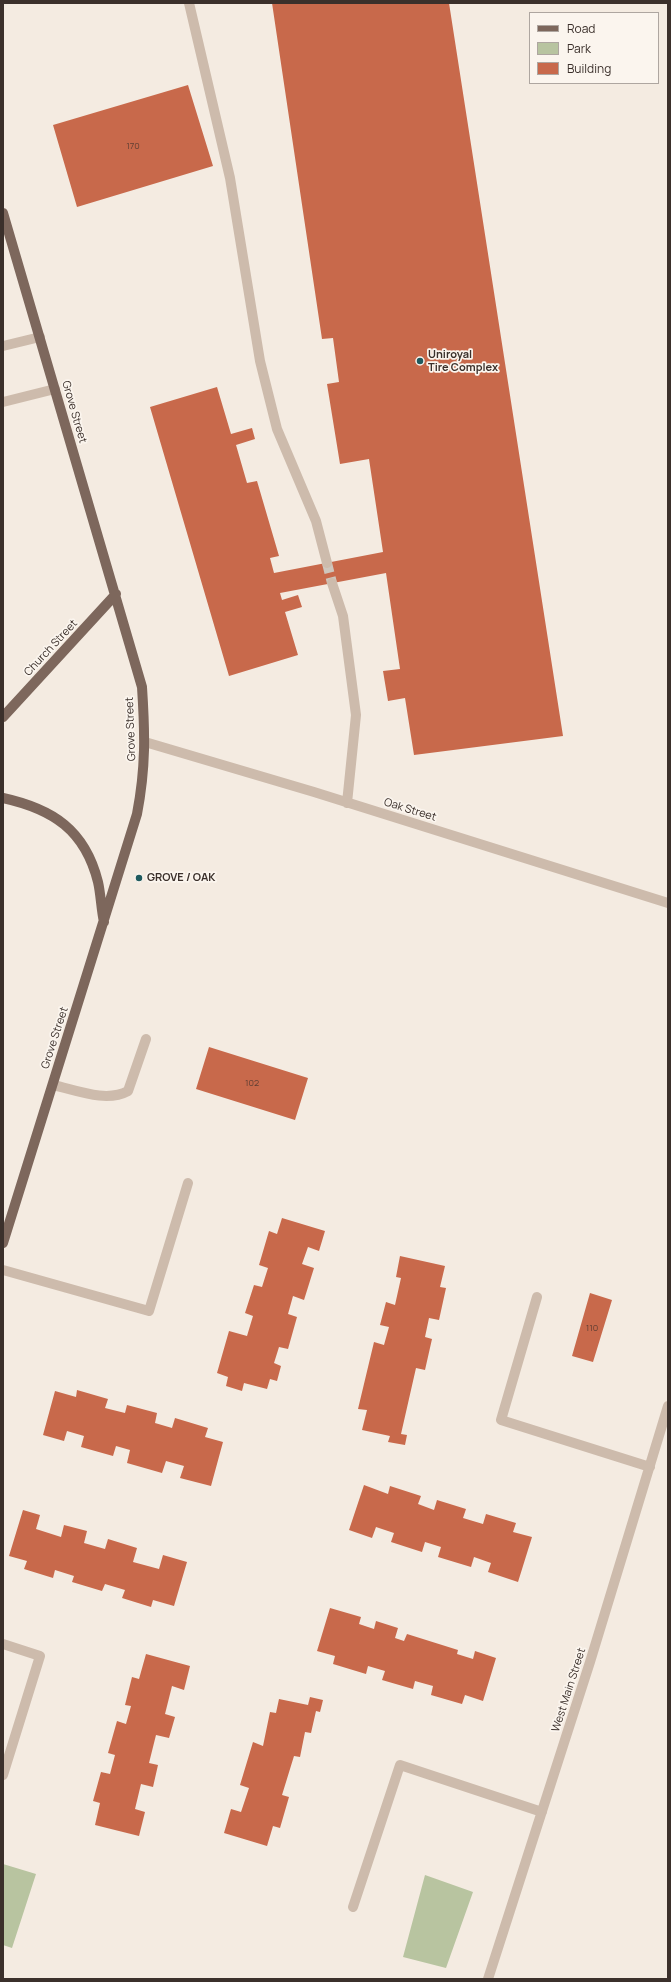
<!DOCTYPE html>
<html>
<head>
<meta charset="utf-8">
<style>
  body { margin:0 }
  #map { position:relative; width:671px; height:1982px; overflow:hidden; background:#f4ebe1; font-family:Manrope,sans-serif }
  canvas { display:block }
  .frame { position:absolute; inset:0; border:4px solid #3b302b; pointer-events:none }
  .legend { position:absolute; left:529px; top:12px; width:130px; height:72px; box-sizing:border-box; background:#fbf5ee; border:1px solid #aea6a0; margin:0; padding:5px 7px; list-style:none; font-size:12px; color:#3b302b }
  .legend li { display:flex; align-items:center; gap:8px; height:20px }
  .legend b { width:20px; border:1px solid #aea6a0 }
</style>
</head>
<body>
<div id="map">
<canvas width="671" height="1982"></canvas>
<div class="frame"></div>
<ul class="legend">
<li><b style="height:5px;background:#7d675c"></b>Road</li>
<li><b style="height:11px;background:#b8c4a0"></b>Park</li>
<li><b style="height:11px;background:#c8694b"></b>Building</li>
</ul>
</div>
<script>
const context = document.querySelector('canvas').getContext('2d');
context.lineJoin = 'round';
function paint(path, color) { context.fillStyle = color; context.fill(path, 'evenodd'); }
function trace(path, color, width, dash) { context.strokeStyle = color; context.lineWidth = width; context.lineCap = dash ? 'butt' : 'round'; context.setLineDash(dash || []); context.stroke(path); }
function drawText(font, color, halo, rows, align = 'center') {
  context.font = font + ' Manrope,sans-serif'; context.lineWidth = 3.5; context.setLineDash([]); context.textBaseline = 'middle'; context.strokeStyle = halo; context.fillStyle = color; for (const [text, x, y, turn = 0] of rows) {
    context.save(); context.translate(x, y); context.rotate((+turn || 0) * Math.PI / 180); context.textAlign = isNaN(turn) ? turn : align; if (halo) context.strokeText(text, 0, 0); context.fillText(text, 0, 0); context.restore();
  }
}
paint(new Path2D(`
  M3 1864 36 1874 12 1948 3 1945Z
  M425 1875 473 1892 446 1968 403 1957Z`), '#b8c4a0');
paint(new Path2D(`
  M272 3H449L563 736 414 755 405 698 388 701 383 671 400 669 386 573 280 593 282 600 298 595 302 607 285 612 298 655 229 676 150 407 217 387 231 434 252 428 255 439 236 445 247 483 257 481 279 556 270 558 274 573 383 552 369 459 340 464 327 384 339 382 333 338 322 339Z
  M188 85 213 166 77 207 53 125Z
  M209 1047 308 1078 295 1120 196 1089Z
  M282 1218 325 1231 319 1251 308 1247 302 1264 314 1268 304 1300 293 1296 288 1314 297 1317 288 1349 279 1347 274 1363 281 1366 277 1381 270 1379 267 1389 244 1383 242 1391 226 1386 228 1377 217 1373 229 1331 247 1336 253 1316 245 1313 254 1285 262 1287 268 1268 259 1265 269 1231 277 1234Z
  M400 1256 445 1266 440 1287 446 1288 439 1320 429 1318 425 1337 432 1339 425 1370 416 1368 401 1434 407 1435 405 1445 388 1442 390 1436 362 1430 367 1410 358 1409 374 1342 384 1345 389 1327 380 1325 386 1302 395 1305 401 1278 396 1277Z
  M590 1293 612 1300 593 1362 572 1356Z
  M77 1390 108 1399 105 1408 125 1413 127 1405 157 1413 155 1423 172 1428 175 1418 208 1428 205 1437 223 1442 211 1486 180 1478 184 1466 166 1461 162 1473 127 1463 130 1450 116 1446 113 1456 81 1447 84 1436 67 1431 64 1441 43 1435 55 1391 76 1397Z
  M364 1485 388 1494 390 1486 421 1496 418 1504 434 1510 437 1500 466 1509 463 1518 483 1524 486 1514 516 1523 513 1532 532 1537 518 1582 488 1572 491 1563 474 1557 471 1567 438 1557 441 1547 425 1542 422 1552 391 1542 394 1533 376 1527 372 1538 349 1530Z
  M23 1510 40 1515 36 1529 61 1537 64 1525 87 1531 84 1543 105 1549 108 1539 137 1548 133 1562 159 1569 163 1555 187 1562 174 1606 153 1600 151 1607 122 1598 125 1590 105 1584 102 1591 72 1582 74 1576 55 1570 53 1578 24 1569 27 1561 9 1556Z
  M330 1608 361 1617 359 1624 374 1629 376 1621 398 1628 395 1638 404 1641 407 1634 458 1650 457 1654 473 1659 475 1651 496 1658 483 1701 465 1695 462 1704 431 1695 433 1686 415 1681 413 1689 382 1680 385 1671 368 1666 366 1674 333 1664 335 1656 317 1651Z
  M146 1654 190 1666 184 1690 172 1686 165 1714 175 1717 169 1738 156 1735 149 1763 158 1765 153 1787 141 1784 135 1809 145 1812 139 1836 95 1825 100 1803 93 1801 101 1772 110 1774 115 1755 108 1753 117 1721 126 1724 131 1706 125 1705 132 1677 139 1679Z
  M310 1697 323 1700 320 1712 316 1711 311 1733 305 1732 300 1757 294 1756 282 1795 289 1797 280 1828 273 1826 267 1846 224 1833 231 1809 241 1812 249 1788 240 1785 253 1742 263 1746 270 1712 276 1713 279 1699 308 1705Z`), '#c8694b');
trace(new Path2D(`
  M327 563 332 583`), '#cfc6bd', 10, [10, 5]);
trace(new Path2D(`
  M189 3 230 178 260 361 277 429 316 521 327 563
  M3 346 40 337
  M3 402 55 389
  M332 583 343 616 356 715 347 803
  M145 742 314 792 668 903
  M53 1085C76 1090 106 1103 128 1091L146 1039
  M3 1270 149 1311 188 1183
  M537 1297 501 1420 650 1467
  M3 1644 40 1656 3 1775
  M353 1907 400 1765 542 1812
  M488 1979 590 1662 668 1406`), '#cdbbac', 10);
trace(new Path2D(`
  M3 213 142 687C145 733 146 767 137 814L3 1243
  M3 717 116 594
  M3 798C53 809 85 830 98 882 101 895 101 909 104 922`), '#7d675c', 10);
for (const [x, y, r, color] of [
  [420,361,4,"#1f5a5e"],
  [139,878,4,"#1f5a5e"]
]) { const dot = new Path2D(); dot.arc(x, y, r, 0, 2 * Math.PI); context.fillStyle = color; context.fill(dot); trace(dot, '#fbf5ee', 1.5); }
drawText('9px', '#5e3e33', null, [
  ["170",133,146],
  ["102",252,1083],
  ["110",592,1328]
]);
drawText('bold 11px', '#3b302b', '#fbf5ee', [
  ["Uniroyal",428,355],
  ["Tire Complex",428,368],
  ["GROVE / OAK",147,878]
], 'left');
drawText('11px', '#3b302b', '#fbf5ee', [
  ["Grove Street",74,412,74],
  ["Church Street",51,648,-47],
  ["Grove Street",131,729,-92],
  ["Oak Street",410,810,17],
  ["Grove Street",55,1038,-72],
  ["West Main Street",569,1690,-72]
]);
</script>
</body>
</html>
